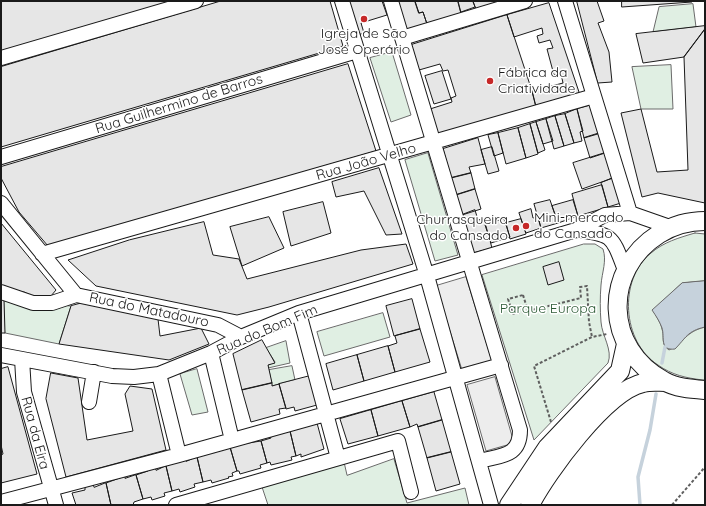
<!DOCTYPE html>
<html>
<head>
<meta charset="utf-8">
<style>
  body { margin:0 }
  #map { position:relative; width:706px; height:506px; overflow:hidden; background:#fff; font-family:Quicksand,sans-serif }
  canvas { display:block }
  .frame { position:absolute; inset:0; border:2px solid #1a1a1a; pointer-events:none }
</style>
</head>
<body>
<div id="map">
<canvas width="706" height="506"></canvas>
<div class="frame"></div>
</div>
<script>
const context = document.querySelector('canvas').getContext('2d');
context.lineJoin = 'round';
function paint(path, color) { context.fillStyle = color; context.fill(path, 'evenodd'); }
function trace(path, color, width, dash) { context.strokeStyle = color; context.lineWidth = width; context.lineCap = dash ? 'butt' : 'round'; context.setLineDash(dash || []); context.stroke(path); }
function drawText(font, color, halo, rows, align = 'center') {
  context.font = font + ' Quicksand,sans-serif'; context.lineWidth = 3; context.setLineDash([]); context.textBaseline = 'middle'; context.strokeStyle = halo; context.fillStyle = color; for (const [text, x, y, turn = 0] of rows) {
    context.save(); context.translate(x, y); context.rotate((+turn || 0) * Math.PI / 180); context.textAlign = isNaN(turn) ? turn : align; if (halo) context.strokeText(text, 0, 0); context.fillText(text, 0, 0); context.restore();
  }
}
const green = new Path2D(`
  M693 4 696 27 653 32 659 7Z
  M392 52 411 115 391 122 370 58Z
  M671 65 673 109H641L632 67Z
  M428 153 458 255 435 261 405 160Z
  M695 233 705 234V281L682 283 653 310C656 316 661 323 662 329 665 337 660 344 669 350 685 342 685 332 705 327V380H703C686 378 672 375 658 365 622 342 618 280 651 253 664 242 678 238 695 233Z
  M584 244H595L603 249C607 261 602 272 601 285 600 297 600 310 601 322 602 336 613 350 608 363L534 440 482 275Z
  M4 300 71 306 59 344 5 333Z
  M383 313 390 337 324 356 317 332Z
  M286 341 290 363 268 368V365L275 362 266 348Z
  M292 366 295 380 272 386 269 370Z
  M197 369 208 412 192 415 180 374Z
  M394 459 407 503 465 488 469 505H268L260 481 344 462 347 475Z`);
paint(green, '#e0efe3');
trace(green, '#6a6a6a', 1);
const parking = new Path2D(`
  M466 277 492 361 462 370 436 286Z
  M495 377 514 443 486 451 467 385Z`);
paint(parking, '#ededed');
trace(parking, '#6a6a6a', 1);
const water = new Path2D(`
  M705 281V327C687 331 686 338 675 349 659 351 665 337 662 328 660 322 656 316 652 310L682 283Z`);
paint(water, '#c6d2dc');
trace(water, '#6a6a6a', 1);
trace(new Path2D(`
  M662 363 665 347
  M640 505 638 477 650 430 656 394`), '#c6d2dc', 3.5);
const building = new Path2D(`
  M1 1H176L1 53Z
  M221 1H330L343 46 1 147V67Z
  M348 1H382L387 15 361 23 364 33 358 35Z
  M395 1H415L419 13 423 12 428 27 407 33Z
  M415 1H458L462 17 428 27 423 12 419 13Z
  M458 1H473L475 7 461 12Z
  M473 1H499L500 4 477 10Z
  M577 1H597L604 21 598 23 609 52 612 82 598 83Z
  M622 1H692V2L622 7Z
  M549 3 580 95 536 107 532 91 563 83 561 74 554 75 547 49 553 48 550 40 539 43 537 36 543 34 542 28 514 37 507 15Z
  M507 15 532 91 536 107 438 135 430 109 452 102 451 98 456 96 448 70 443 71 440 64 419 70 411 45Z
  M705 26V29L684 57 643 63 636 34Z
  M705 29V203L658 193 642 197 621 113 641 109 657 172 688 170 684 57Z
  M348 64 376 151 48 246 19 212 1 178V167Z
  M442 71 451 99 434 104 425 76Z
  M592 105 601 133 584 138 577 109Z
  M577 109 583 131 580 132 582 141 574 143 565 114Z
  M565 114 574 143 564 146 555 116Z
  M555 116 564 146 554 149 546 119Z
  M546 119 553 141 543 144 536 122Z
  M536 122 545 150 538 153 530 124Z
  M530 124 538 154 526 158 518 128Z
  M518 128 526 158 506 164 498 133Z
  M498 133 503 153 494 156 488 135Z
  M600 133 605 153 590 158 584 138Z
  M478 138 485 164 469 167 471 173 451 178 443 149Z
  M492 147 499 171 488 174 481 150Z
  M605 153 613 178 582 189 573 163Z
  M379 168 402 234 386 235 364 191 336 197 332 182Z
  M471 173 475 189 456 195 451 178Z
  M613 178 621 203 608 207 601 183Z
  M602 185 608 207 578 216 572 194Z
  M475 189 481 209 462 215 456 195Z
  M550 200 558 223 541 228 534 204Z
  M573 200 578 216 558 223 552 206Z
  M323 202 331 233 291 246 283 212Z
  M531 209 533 218 538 217 541 228 526 233 519 213Z
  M475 210 478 220 484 219 492 248 473 253 462 215Z
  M269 217 284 248 242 266 230 227Z
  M504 219 510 237 491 243 485 225Z
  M521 219 526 234 510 239 506 223Z
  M204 222 213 255 239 259 247 279 361 250 406 244 413 264 269 307 237 315 96 286 68 260 129 240Z
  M1 223 56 290 45 303 24 292 5 295 1 292Z
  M559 262 564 280 548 285 543 267Z
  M1 298 4 300 5 333H1Z
  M97 299 158 319 160 336 201 328 209 344 169 360 59 344 71 306Z
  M412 299 420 329 394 336 386 306Z
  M420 329 430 362 395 372 388 346 397 343 395 336Z
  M262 340 275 363 268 365 272 383 242 390 233 354Z
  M388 346 395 372 364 381 357 355Z
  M357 355 364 381 333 390 326 364Z
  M8 367 37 474 1 483V455L3 454 1 445V369Z
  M51 373 78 378 87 440 133 431 125 394 130 386 152 389 166 450 66 477 46 399Z
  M310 376 317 405 295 411 294 407 286 409 279 384Z
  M272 383V386L279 384 286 408 279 409 280 414 251 422 242 390Z
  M434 392 442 420 418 427 417 424 410 427 402 401Z
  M402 401 410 427 378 436 371 410Z
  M371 410 378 436 348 444 340 419Z
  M442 420 451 452 427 458 418 427Z
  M317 423 324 449 301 457V454L296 456 290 431Z
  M290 431 296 456 291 457 292 460 271 465 270 462 267 463 261 441 271 438 270 434Z
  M248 441V443L261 441 267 463 260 465 261 468 240 474 239 471H237L230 447Z
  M230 447 237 471 232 473 233 476 228 477 229 478 212 483 211 480 203 482 197 457Z
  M451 452 460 484 436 491 427 458Z
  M197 457 203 482 194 484 195 487 180 492 179 489 172 491 166 466 185 458 186 461Z
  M166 466 172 491 164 493 165 496 152 500 151 497 143 499 136 475 148 471 147 469 155 467 156 470Z
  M136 475 143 499 134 502 133 505H111L106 483 125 476V478Z
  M106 483 111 505H76L72 493 85 490V486L93 484 94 487Z`);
paint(building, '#e6e6e6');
trace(building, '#1a1a1a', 1);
const minor = new Path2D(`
  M342 1 427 276 491 505
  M391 1 520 430C520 457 501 455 480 461
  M402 38 525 1
  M1 58 196 1
  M594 96 630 213
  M1 157 357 51
  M1 203 76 295 218 325 241 337
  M576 230C613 234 612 236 625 270
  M42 254 594 96 565 1
  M1 292 33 303H52L76 295
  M299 313 338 458
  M211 353 232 440
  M1 355 112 376 134 377 159 374 211 353 241 337 299 313 576 230 605 215 630 213 670 227
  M22 359 24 392 56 505
  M159 374 179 455
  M89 402 94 372
  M1 502 179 455 501 365
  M176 505 398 441 411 492`);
const major = new Path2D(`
  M705 221C689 221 672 226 659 234 602 270 604 349 664 381 676 388 691 389 705 390
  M509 505 547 448 620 371 626 344
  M530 505C547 472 606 391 643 383 650 381 658 382 665 382`);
trace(minor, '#1a1a1a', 16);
trace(major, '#1a1a1a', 20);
trace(new Path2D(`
  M523 295 528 311 513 314 508 299Z
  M528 311 581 298 580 287 587 286 589 322 592 337
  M551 422 534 366 592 337 607 334
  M672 505 705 467`), '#5f5f5f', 2, [3, 2]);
trace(minor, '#fff', 14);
trace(major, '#fff', 18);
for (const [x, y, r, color] of [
  [364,19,4,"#c62828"],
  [490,81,4,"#c62828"],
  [526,226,4,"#c62828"],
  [516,228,4,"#c62828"]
]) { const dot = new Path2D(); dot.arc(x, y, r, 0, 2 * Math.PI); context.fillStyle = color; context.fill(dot); trace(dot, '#fff', 1.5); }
drawText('14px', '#1a1a1a', '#fff', [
  ["Igreja de São",364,34,"center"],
  ["José Operário",364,50,"center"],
  ["Fábrica da",498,73],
  ["Criatividade",498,89],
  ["Mini-mercado",534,218],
  ["do Cansado",534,234],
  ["Churrasqueira",508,220,"right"],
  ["do Cansado",508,236,"right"]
], 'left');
drawText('14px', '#1a1a1a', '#fff', [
  ["Rua Guilhermino de Barros",179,104,-17],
  ["Rua João Velho",366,162,-16],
  ["Rua do Matadouro",149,310,12],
  ["Rua do Bom Fim",267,330,-23],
  ["Rua da Eira",35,433,75]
]);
drawText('14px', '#2b5a34', '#fff', [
  ["Parque Europa",548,309]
]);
</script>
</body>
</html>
